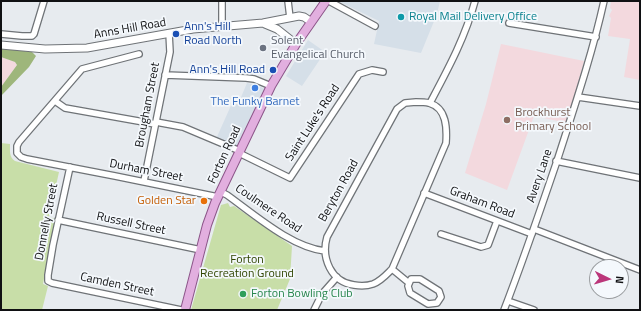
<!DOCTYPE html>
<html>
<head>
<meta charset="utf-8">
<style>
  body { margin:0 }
  #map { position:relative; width:641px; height:311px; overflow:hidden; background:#e7ebef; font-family:"Titillium Web",sans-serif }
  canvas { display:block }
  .frame { position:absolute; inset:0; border:2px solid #101113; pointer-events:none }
  .north { position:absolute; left:589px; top:259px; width:40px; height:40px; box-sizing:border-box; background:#f4f8fc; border:1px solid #999c9f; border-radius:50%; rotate:95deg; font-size:11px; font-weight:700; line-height:16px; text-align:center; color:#101113 }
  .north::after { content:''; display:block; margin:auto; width:14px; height:18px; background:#bb367a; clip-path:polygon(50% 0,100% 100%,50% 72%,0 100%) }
</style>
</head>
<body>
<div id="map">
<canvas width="641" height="311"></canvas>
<div class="frame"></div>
<div class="north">N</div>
</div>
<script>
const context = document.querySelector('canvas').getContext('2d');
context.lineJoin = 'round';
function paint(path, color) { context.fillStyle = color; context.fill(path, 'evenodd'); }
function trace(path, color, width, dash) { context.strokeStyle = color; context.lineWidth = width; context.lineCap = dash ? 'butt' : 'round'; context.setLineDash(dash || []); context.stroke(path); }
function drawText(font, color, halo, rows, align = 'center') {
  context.font = font + ' "Titillium Web",sans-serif'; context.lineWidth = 3.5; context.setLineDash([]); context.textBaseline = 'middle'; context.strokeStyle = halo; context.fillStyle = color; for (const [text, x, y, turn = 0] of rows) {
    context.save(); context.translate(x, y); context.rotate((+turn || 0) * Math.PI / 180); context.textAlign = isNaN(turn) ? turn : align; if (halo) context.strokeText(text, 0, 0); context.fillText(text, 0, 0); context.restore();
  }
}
paint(new Path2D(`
  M338 1H440L437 14 421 53 374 44 379 21Z
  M308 40 325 52 302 86 286 76Z
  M247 83 256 85 265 89 236 148 216 139 233 101 239 102Z`), '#d5dfe8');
paint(new Path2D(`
  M611 1H640V80L624 77 630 39 608 36 611 18 609 16 612 10 610 8Z
  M501 44 584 61 567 123 534 116 507 190 465 173 486 104Z
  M1 57 15 62 17 65 1 87Z`), '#f3d9de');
paint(new Path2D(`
  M1 143 10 144C10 151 9 157 15 161L59 172 49 217 55 219 43 284 48 286 42 310H1Z
  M228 203 230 207 234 206 292 246 290 279 277 310H191L221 205Z`), '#c8dea8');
paint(new Path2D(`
  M1 48 32 52 36 56 29 67 1 96V87L17 65 15 62 1 57Z`), '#9eb67b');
const minor = new Path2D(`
  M288 1 290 18
  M329 1 375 26
  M509 23 596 37
  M222 26V1
  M1 34 22 36H32L34 34 44 1
  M139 54 82 69 19 142 17 146V153L21 157 27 159 115 176 218 197
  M165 75 246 78 254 79 271 86
  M578 97 640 106
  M55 101 65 108 155 124
  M416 102C420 102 425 102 429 103 447 108 447 129 446 143L392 269C386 275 381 281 373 284 367 286 360 286 354 285 331 282 321 258 327 237L397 109 405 103Z
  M430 103C448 69 465 38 475 1
  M156 122 183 127 240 151
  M239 153 290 178 359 74 372 70 383 72
  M556 161 640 178
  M70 167 53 245 48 275V281L52 283 181 310
  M144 181 170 52 169 33
  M221 192 227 195C255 215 291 247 325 251
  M424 193 532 234
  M58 220 201 250
  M534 229 640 270
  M441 234 481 247 488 245 497 221
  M392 269 409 283
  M411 279H420L439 291 441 297 437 303 428 304 410 293 408 286Z
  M508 301 534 310
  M314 310 322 294 337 277
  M504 310C523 261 540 211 557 161 574 108 592 55 604 1`);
const tertiary = new Path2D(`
  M265 24 277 29 296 44
  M1 45 45 49 87 48 193 29 263 23 299 16 304 17 310 21`);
const primary = new Path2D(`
  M185 310 207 225 215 203 271 86 296 44 326 1`);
trace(minor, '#6f7377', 8);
trace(tertiary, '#6f7377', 9);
trace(primary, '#8c5589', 10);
trace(minor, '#fff', 5.5);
trace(tertiary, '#fff', 7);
trace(primary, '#e2afdf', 8);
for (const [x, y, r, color] of [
  [401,17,4,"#0f9aa8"],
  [176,34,4,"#1a4fb4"],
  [263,48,4,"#6b7280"],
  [273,70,4,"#1a4fb4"],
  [255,88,4,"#3f7fe0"],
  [507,120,4,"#8d6e63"],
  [204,201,4,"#e8710a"],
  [243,294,4,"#2e9e5b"]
]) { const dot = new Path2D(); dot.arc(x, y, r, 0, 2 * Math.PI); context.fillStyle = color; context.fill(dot); trace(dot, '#f4f8fc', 1.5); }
drawText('12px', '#0d838f', '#f4f8fc', [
  ["Royal Mail Delivery Office",409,17]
], 'left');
drawText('12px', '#164399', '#f4f8fc', [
  ["Ann's Hill",184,27],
  ["Road North",184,41],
  ["Ann's Hill Road",265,70,"right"]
], 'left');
drawText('12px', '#101113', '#f4f8fc', [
  ["Anns Hill Road",130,29,-10],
  ["Brougham Street",148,105,-79],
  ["Saint Luke's Road",313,123,-57],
  ["Forton Road",225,155,-65],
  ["Durham Street",146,171,11],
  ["Avery Lane",540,176,-71],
  ["Beryton Road",339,191,-61],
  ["Graham Road",482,203,21],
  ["Coulmere Road",268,209,34],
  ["Donnelly Street",47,222,-79],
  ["Russell Street",131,224,12],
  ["Camden Street",117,285,12]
]);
drawText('12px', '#5b616d', '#f4f8fc', [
  ["Solent",271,41],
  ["Evangelical Church",271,55]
], 'left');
drawText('12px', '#366cbe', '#f4f8fc', [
  ["The Funky Barnet",255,102]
]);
drawText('12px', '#785e54', '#f4f8fc', [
  ["Brockhurst",515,113],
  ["Primary School",515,127]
], 'left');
drawText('12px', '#c56008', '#f4f8fc', [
  ["Golden Star",196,201]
], 'right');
drawText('12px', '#304500', '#f4f8fc', [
  ["Forton",247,260],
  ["Recreation Ground",247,274]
]);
drawText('12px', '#27864d', '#f4f8fc', [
  ["Forton Bowling Club",251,294]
], 'left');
</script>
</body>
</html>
